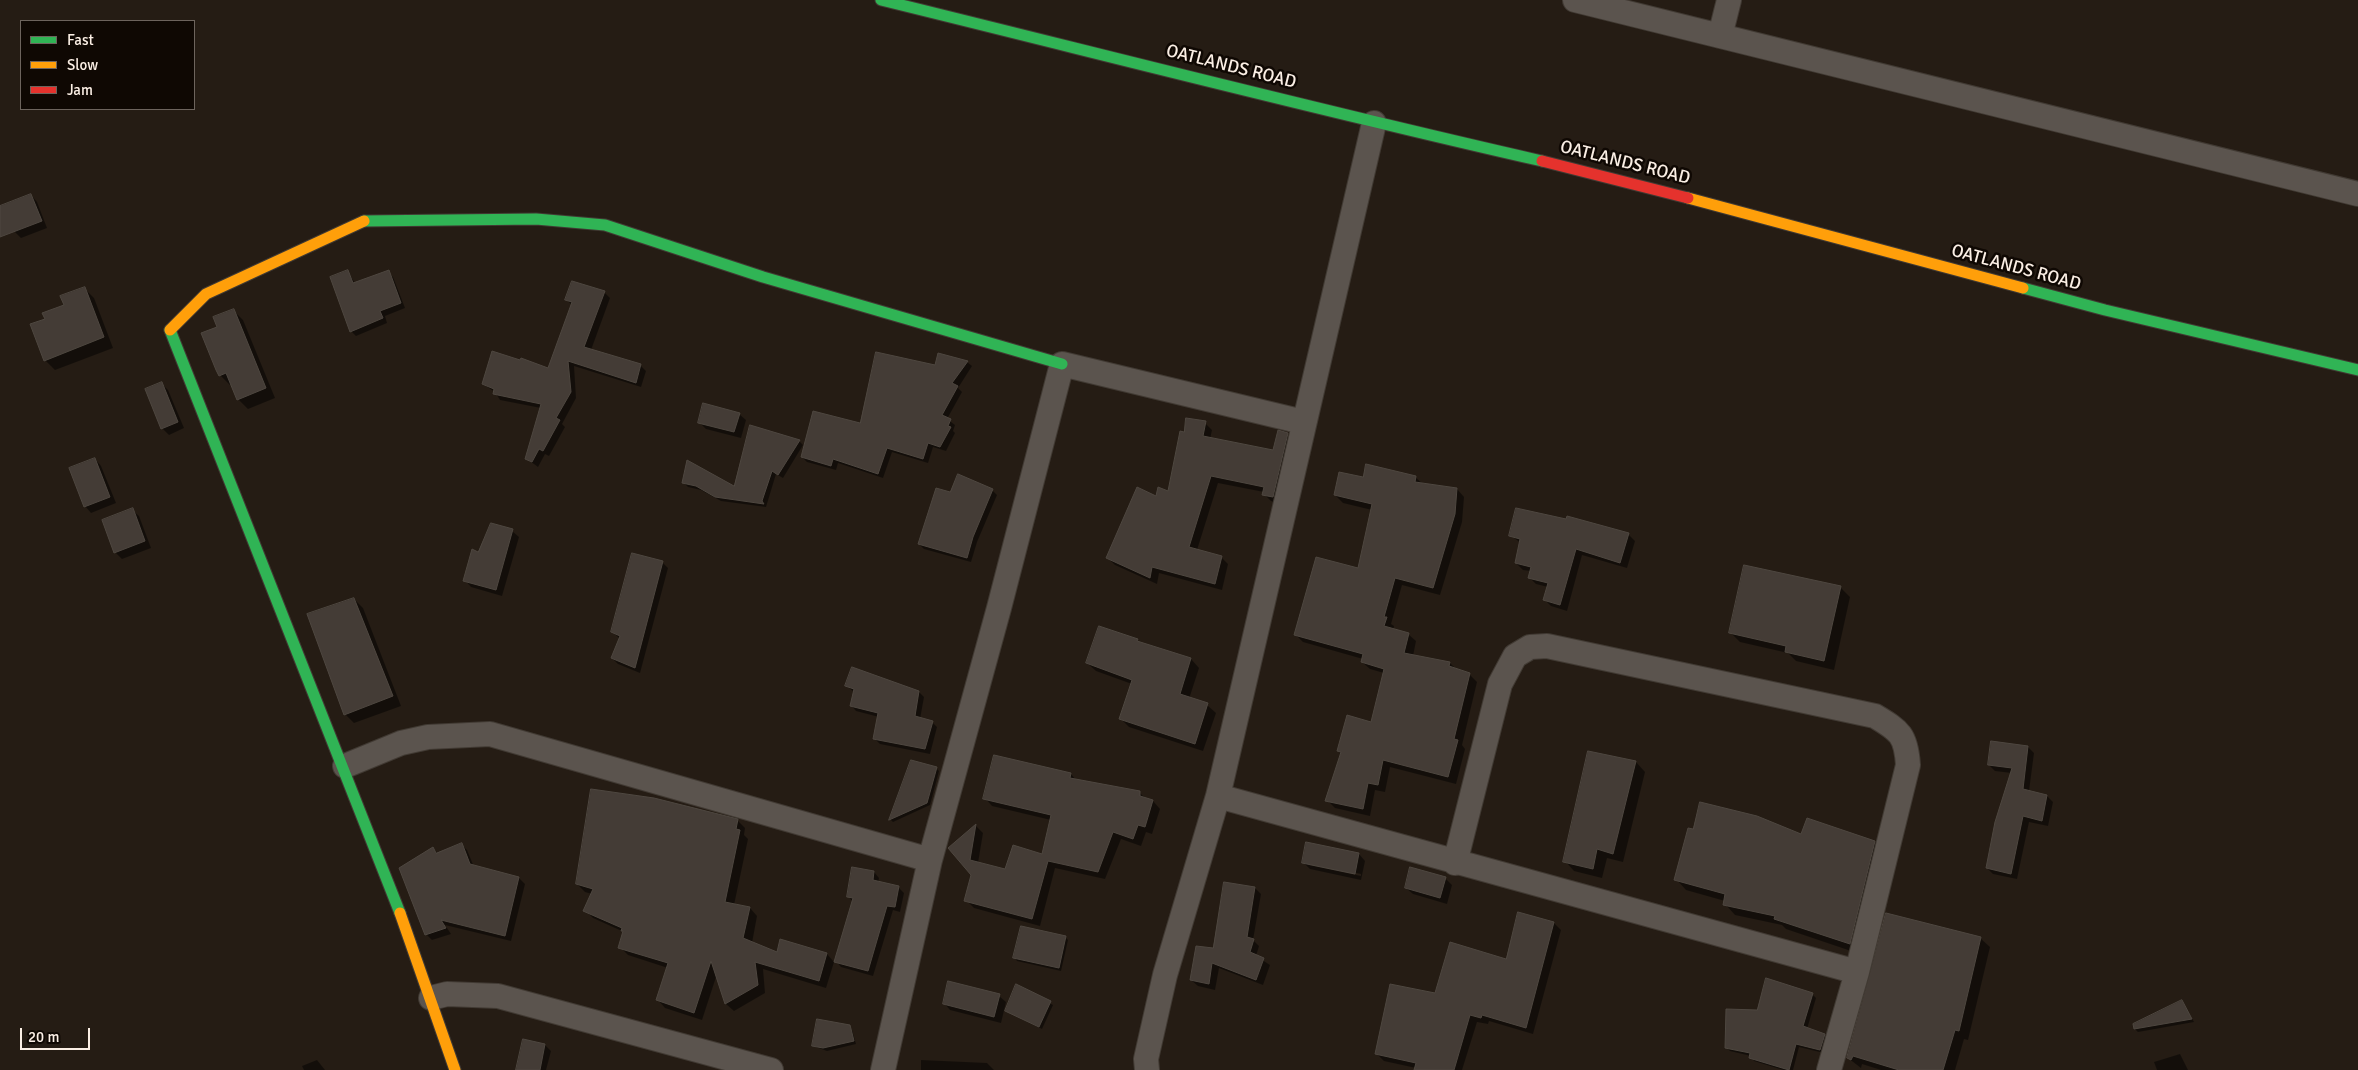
<!DOCTYPE html>
<html>
<head>
<meta charset="utf-8">
<style>
  body { margin:0 }
  #map { position:relative; width:2358px; height:1070px; overflow:hidden; background:#251c14; font-family:Signika,sans-serif }
  canvas { display:block }
  .legend { position:absolute; left:20px; top:20px; width:175px; height:90px; box-sizing:border-box; background:#0f0803; border:1px solid #6d645d; margin:0; padding:6px 9px; list-style:none; font-size:15px; color:#fbefe5 }
  .legend li { display:flex; align-items:center; gap:10px; height:25px }
  .legend b { width:25px; border:1px solid #6d645d }
  .scale { position:absolute; left:20px; top:1028px; width:70px; height:22px; box-sizing:border-box; border:2px solid #fbefe5; border-top:0; padding-left:6px; font-size:15px; line-height:18px; white-space:nowrap; color:#fbefe5; -webkit-text-stroke:4px #0f0803; paint-order:stroke }
</style>
</head>
<body>
<div id="map">
<canvas width="2358" height="1070"></canvas>
<ul class="legend">
<li><b style="height:6px;background:#30b455"></b>Fast</li>
<li><b style="height:6px;background:#ff9f0a"></b>Slow</li>
<li><b style="height:6px;background:#e5322d"></b>Jam</li>
</ul>
<div class="scale">20 m</div>
</div>
<script>
const context = document.querySelector('canvas').getContext('2d');
context.lineJoin = 'round';
function paint(path, color) { context.fillStyle = color; context.fill(path, 'evenodd'); }
function trace(path, color, width, dash) { context.strokeStyle = color; context.lineWidth = width; context.lineCap = dash ? 'butt' : 'round'; context.setLineDash(dash || []); context.stroke(path); }
function drawText(font, color, halo, rows, align = 'center') {
  context.font = font + ' Signika,sans-serif'; context.lineWidth = 5; context.setLineDash([]); context.textBaseline = 'middle'; context.strokeStyle = halo; context.fillStyle = color; for (const [text, x, y, turn = 0] of rows) {
    context.save(); context.translate(x, y); context.rotate((+turn || 0) * Math.PI / 180); context.textAlign = isNaN(turn) ? turn : align; if (halo) context.strokeText(text, 0, 0); context.fillText(text, 0, 0); context.restore();
  }
}
paint(new Path2D(`
  M31 195 37 202 47 228 21 238 14 231Z
  M347 271 355 283 388 272 393 277 405 308 385 316 387 323 356 336 351 331Z
  M572 282 604 292 610 298 591 350 641 366 646 371 641 387 574 366 576 398 562 424 565 427 549 456 545 454 538 467 526 458 541 408 500 400 495 392 483 384 549 369 572 305 567 300Z
  M84 288 94 298 113 348 55 370 45 360 46 320Z
  M233 310 243 320 275 398 248 409 238 399 232 384 230 385 220 375 219 327Z
  M967 362 972 366 958 388 962 392 947 419 955 425 953 431 955 433 946 451 933 447 928 463 892 452 883 478 838 463 836 470 807 462 802 457 861 425 936 367Z
  M162 384 168 390 184 428 169 435 162 428Z
  M739 414 746 420 741 438 706 429 699 422Z
  M1205 423 1212 430 1210 439 1274 451 1287 434 1295 441 1280 504 1271 501 1264 494V492L1218 483 1197 550 1221 557 1228 564 1222 590 1159 573 1157 584 1115 565 1108 558 1156 498 1169 492 1185 434Z
  M799 441 803 445 783 478 776 474 766 507 721 501 701 490 688 487 684 483 735 488Z
  M95 459 101 466 116 503 91 513 85 506Z
  M1416 478 1423 484 1457 489 1464 497 1462 522 1440 595 1402 585 1391 624 1394 626 1393 630 1408 634 1416 641 1413 656 1450 663 1457 670 1469 674 1477 682 1462 745 1465 749 1456 784 1390 767 1385 792 1375 790 1370 816 1335 808 1327 800 1342 754 1338 751 1372 723 1384 673 1370 669 1362 662 1363 659 1303 642 1296 635 1359 570 1372 510 1343 503 1335 495 1364 479Z
  M992 490 997 495 977 542 971 562 924 549 919 544 951 494Z
  M132 510 139 516 151 548 122 559 115 552Z
  M1568 518 1629 535 1635 541 1627 568 1582 555 1567 611 1551 606 1545 600 1548 587 1536 584 1530 578 1531 571 1523 570 1516 563 1521 543 1510 535 1567 520Z
  M512 531 519 537 502 596 471 587 465 580 479 553Z
  M662 562 668 568 640 673 618 664 612 658 620 639 613 632Z
  M1840 587 1850 597 1834 670 1796 661 1788 653 1740 642 1730 632Z
  M354 599 363 608 401 706 354 723 345 714Z
  M1137 640 1140 643 1191 659 1199 668 1189 699 1207 705 1216 713 1203 751 1129 727 1121 719 1132 684 1096 671 1087 663Z
  M847 686 919 692 924 697 920 719 932 722 937 727 930 754 880 744 875 739 879 717 856 711 851 705 854 692Z
  M2028 747 2034 753 2029 791 2047 796 2053 802 2048 826 2029 822 2017 879 1993 874 1987 868 2012 773 1995 771 1989 765Z
  M1589 753 1636 762 1645 772 1623 862 1607 858 1602 878 1574 871 1565 861Z
  M912 762 936 768 939 771 930 805 893 822 890 819Z
  M1071 774 1076 780 1140 793 1147 800 1153 801 1160 809 1152 834 1146 832 1141 846 1121 839 1105 879 1055 868 1040 926 974 908 966 900 973 875 950 848 976 826 983 833 978 863 1006 871 1043 856 1051 820 992 806 985 798Z
  M737 820 745 828 744 835 748 839 734 905 750 908 757 916 752 943 777 954H827L834 962 826 988 763 969 765 993 734 1011 726 1004 717 974 702 1020 665 1008 658 1000 668 968 628 955 620 947 624 932 593 918 585 910 592 894 585 892 577 884Z
  M1802 836 1874 842 1885 852 1860 954 1786 929 1782 925 1735 915 1725 904V901L1686 890 1676 879Z
  M461 844 467 850 474 867 519 878 525 884 511 941 445 925 451 934 432 940 426 934 433 849 438 853Z
  M1359 854 1365 861 1361 880 1310 869 1303 862ZM1309 863 1361 874V876L1309 865Z
  M874 872 879 878 878 883 899 888 904 893 900 912 893 910 873 976 841 967 836 961 853 902 848 896Z
  M1445 878 1452 885 1447 904 1413 894 1406 888Z
  M1255 888 1261 894 1253 940 1259 946 1256 956 1270 965 1263 985 1219 968 1215 990 1198 986 1191 980Z
  M1554 923 1561 930 1533 1034 1489 1021 1488 1024 1477 1022 1462 1070H1415L1416 1068 1384 1061 1377 1054 1435 994 1506 961Z
  M1065 937 1068 940 1061 971 1017 961 1015 958Z
  M1980 938 1990 947 1968 1040 1964 1039 1955 1070H1881L1862 1064 1861 1068 1848 1058Z
  M1016 986 1053 1005 1042 1029 1007 1010Z
  M1812 994 1816 998 1807 1029 1824 1035 1828 1039 1824 1053 1799 1047 1793 1070H1783L1754 1061 1751 1056 1730 1051 1726 1047Z
  M999 996 1006 1002 1001 1023 950 1010 944 1003Z
  M2182 1001 2194 1022 2138 1032 2135 1029Z
  M849 1027 852 1030 856 1044 827 1051 813 1046Z
  M524 1040 545 1045 551 1051 546 1070H517Z
  M2180 1054 2188 1070H2157L2154 1062Z
  M317 1060 325 1070H304L302 1066Z
  M921 1060 987 1063 994 1070H921Z`), '#0007');
const building = new Path2D(`
  M31 194 42 221 0 237V206Z
  M348 270 353 283 389 270 401 303 380 311 383 318 350 332 330 277Z
  M572 281 605 291 584 347 641 364 636 383 568 361 571 392 556 418 560 420 543 451 539 449 532 462 525 459 541 404 493 394 494 389 482 384 492 351 520 360 521 358 548 368 572 302 565 300Z
  M85 287 104 337 44 361 30 324 45 319 42 313 64 305 60 296Z
  M234 309 266 388 237 400 226 373 219 376 216 370 201 333 217 327 213 317Z
  M876 352 935 365 938 353 968 361 952 383 958 386 942 415 951 419 948 426 951 427 940 447 928 443 923 459 887 448 878 474 833 459 831 466 801 457 813 411 860 423Z
  M162 382 178 422 161 429 145 389Z
  M703 403 740 413 734 432 698 423Z
  M1186 418 1206 421 1203 436 1273 450 1278 430 1288 433 1273 497 1262 495 1264 487 1211 476 1189 547 1222 556 1215 584 1152 567 1150 578 1106 558 1137 487 1156 496 1158 487 1168 491 1180 431 1184 432Z
  M750 425 800 440 778 475 772 471 762 501 764 504 715 497 696 486 682 483 687 460 734 486Z
  M95 458 110 497 84 507 69 468Z
  M1366 464 1416 476 1415 482 1457 488 1455 514 1433 588 1395 578 1384 617H1387L1384 626 1409 633 1404 653 1450 662 1449 666 1470 673 1454 739 1458 740 1448 777 1383 760 1378 785 1368 783 1363 809 1325 801 1341 752 1337 751 1347 715 1371 722 1384 669 1361 662 1363 654 1294 635 1316 557 1358 568 1372 504 1334 495 1339 472 1363 477Z
  M958 474 993 489 973 537 967 558 918 544 936 488 950 492Z
  M133 508 145 541 114 553 102 520Z
  M1516 508 1566 519 1567 516 1629 533 1620 563 1576 549 1560 605 1543 600 1548 583 1528 578 1531 567 1515 563 1520 539 1509 536Z
  M491 523 513 529 496 590 463 581 472 549 478 552Z
  M632 553 663 561 635 668 611 658 620 636 611 632Z
  M1744 565 1841 586 1824 661 1785 652 1786 646 1729 633Z
  M354 598 393 696 344 715 307 614Z
  M1099 626 1138 639 1137 641 1191 658 1180 694 1208 703 1195 744 1119 719 1132 680 1086 663Z
  M852 667 919 691 915 716 933 721 925 749 873 739 878 713 850 706 854 689 845 686Z
  M1991 741 2028 746 2023 789 2047 795 2042 821 2023 816 2011 874 1986 868 1995 822 2012 768 1988 765Z
  M1588 751 1636 761 1613 854 1597 849 1593 869 1563 862Z
  M994 755 1071 773 1070 778 1140 791V796L1153 800 1145 827 1138 825 1133 839 1113 832 1098 872 1048 861 1032 919 964 901 971 875 948 848 976 824 970 860 1005 869 1013 845 1042 854 1051 815 983 799Z
  M911 760 937 767 927 803 889 820Z
  M591 789 654 798 738 819 736 829 740 830 725 902 750 907 743 938 777 952 780 939 827 953 819 981 755 962 758 985 725 1004 711 961 694 1013 656 1000 668 963 618 948 623 931H621L622 928 583 911 593 889 576 884Z
  M1700 802 1757 816 1801 834 1807 818 1875 841 1850 944 1774 919 1775 916 1723 905 1725 894 1674 880 1688 828 1693 829Z
  M1306 842 1359 853 1355 874 1302 863Z
  M462 843 470 864 519 877 505 936 441 920 446 928 425 935 399 868 433 847 436 853Z
  M852 867 874 871 873 880 899 886 895 907 887 906 868 971 834 962 853 898 847 897Z
  M1410 867 1446 877 1440 898 1405 888Z
  M1224 882 1255 887 1247 937 1254 939 1250 952 1264 958 1256 980 1212 963 1209 984 1190 980 1196 946 1213 948Z
  M1518 912 1554 922 1526 1028 1482 1015 1481 1018 1470 1015 1454 1070H1414L1416 1063 1375 1054 1390 984 1435 993 1450 942 1506 959Z
  M1886 913 1981 937 1959 1031 1955 1030 1943 1070H1899L1853 1056 1851 1060 1847 1058Z
  M1021 926 1066 936 1059 968 1013 958Z
  M1766 978 1813 993 1803 1026 1825 1034 1820 1050 1796 1044 1789 1070 1749 1058 1750 1053 1725 1048 1726 1009 1757 1010Z
  M948 981 1000 994 994 1017 943 1004Z
  M1016 984 1051 1001 1039 1027 1005 1011Z
  M2182 1000 2192 1019 2134 1029 2133 1024Z
  M817 1019 850 1025 854 1041 823 1048 812 1046Z
  M523 1039 545 1044 540 1070H516Z`);
paint(building, '#443c36');
trace(building, '#4e4740', 1);
const street = new Path2D(`
  M1575 0 2358 194
  M1720 36 1729 0
  M345 766 401 743 428 737 490 734 930 860
  M1218 796 1857 972
  M1455 863 1500 684 1515 656 1530 647 1547 646 1875 716C1900 731 1906 735 1908 765L1857 972 1829 1070
  M431 998 447 994 498 996 771 1070
  M883 1070 930 860 999 608 1062 364 1303 422
  M1147 1070 1146 1059 1165 975 1218 796 1374 123`);
const fast = new Path2D(`
  M881 0C1101 54 1321 111 1542 161
  M364 221 536 219 605 225 763 277 1062 364
  M2023 288 2105 310 2358 370
  M170 330 400 913`);
const slow = new Path2D(`
  M1688 198 2023 288
  M170 330 206 294 364 221
  M400 913 455 1070`);
const jam = new Path2D(`
  M1542 161 1688 198`);
trace(street, '#413a33', 26);
trace(fast, '#413a33', 13);
trace(slow, '#413a33', 13);
trace(jam, '#413a33', 13);
trace(street, '#5b544e', 24);
trace(fast, '#30b455', 11);
trace(slow, '#ff9f0a', 11);
trace(jam, '#e5322d', 11);
drawText('18px', '#fbefe5', '#0f0803', [
  ["OATLANDS ROAD",1231,67,14],
  ["OATLANDS ROAD",1625,163,14],
  ["OATLANDS ROAD",2016,268,15]
]);
</script>
</body>
</html>
